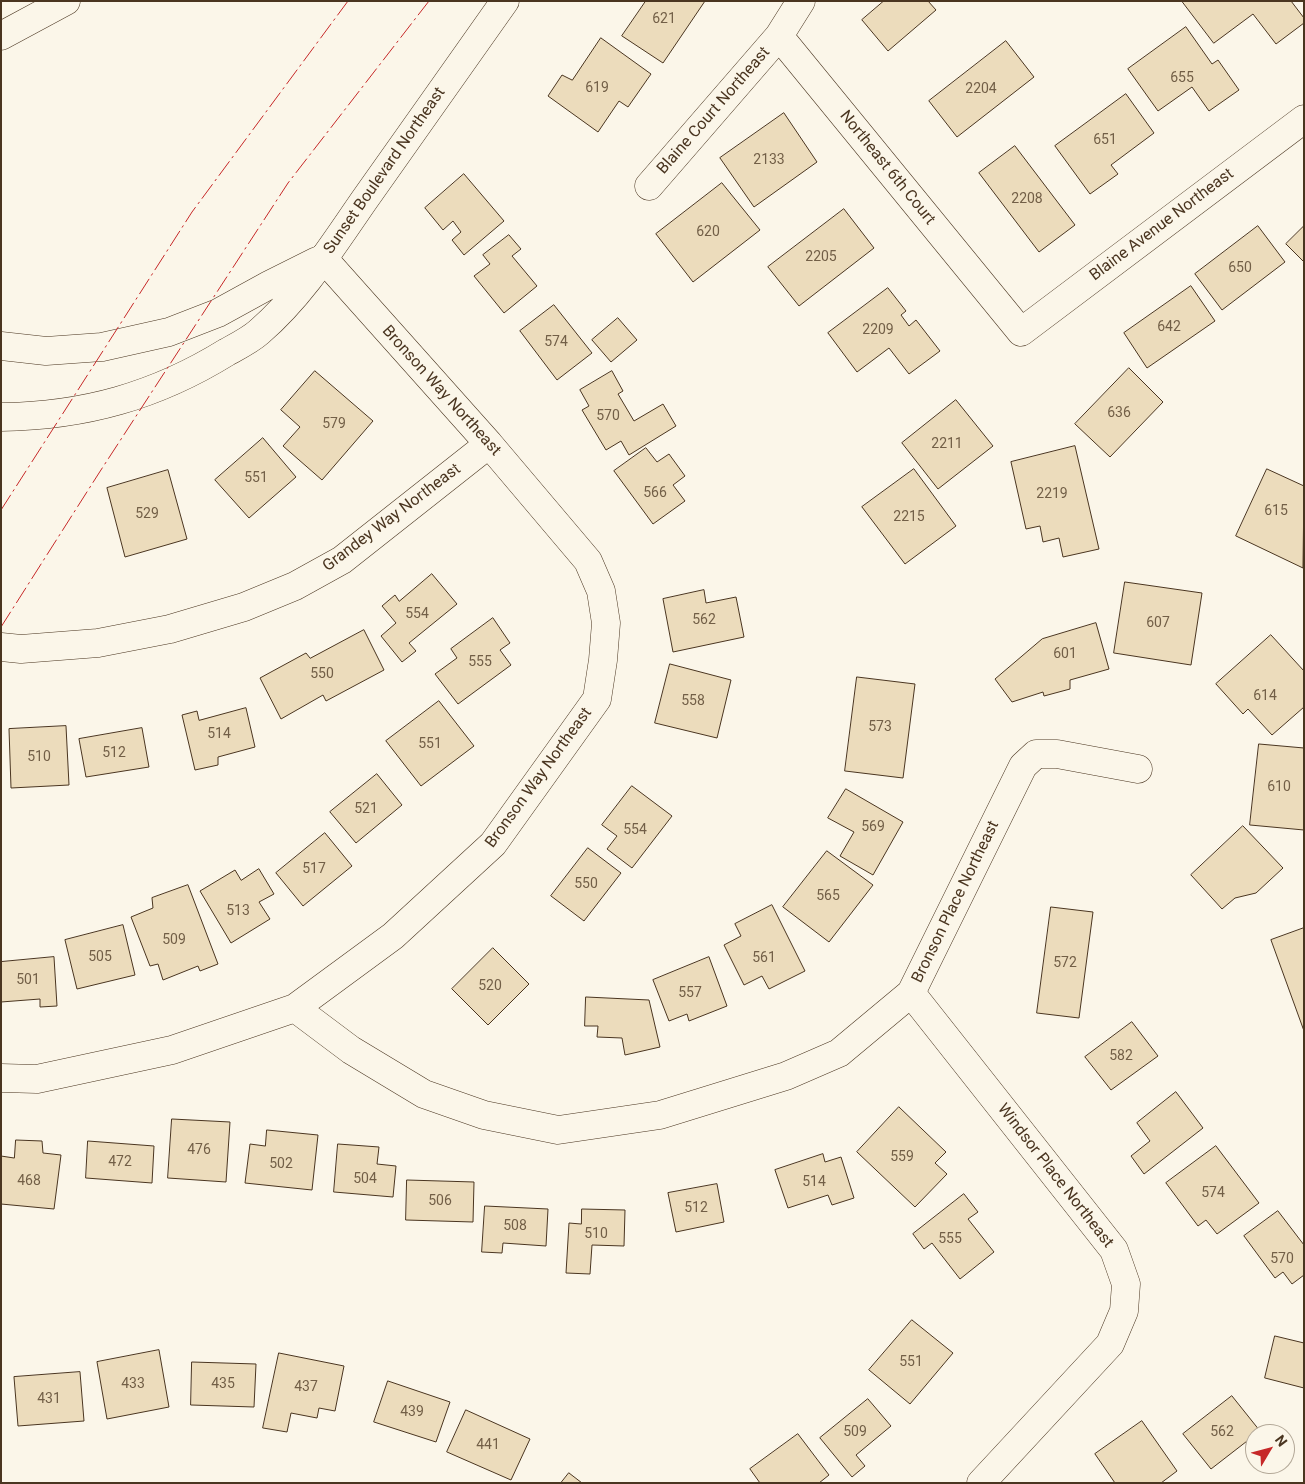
<!DOCTYPE html>
<html>
<head>
<meta charset="utf-8">
<style>
  body { margin:0 }
  #map { position:relative; width:1305px; height:1484px; overflow:hidden; background:#fbf6e9; font-family:Roboto,sans-serif }
  canvas { display:block }
  .frame { position:absolute; inset:0; border:2px solid #4a3520; pointer-events:none }
  .north { position:absolute; left:1245px; top:1424px; width:50px; height:50px; box-sizing:border-box; background:#fbf6e9; border:1px solid #b4a999; border-radius:50%; rotate:53deg; font-size:14px; font-weight:700; line-height:20px; text-align:center; color:#4a3520 }
  .north::after { content:''; display:block; margin:auto; width:18px; height:22px; background:#c62828; clip-path:polygon(50% 0,100% 100%,50% 72%,0 100%) }
</style>
</head>
<body>
<div id="map">
<canvas width="1305" height="1484"></canvas>
<div class="frame"></div>
<div class="north">N</div>
</div>
<script>
const context = document.querySelector('canvas').getContext('2d');
context.lineJoin = 'round';
function paint(path, color) { context.fillStyle = color; context.fill(path, 'evenodd'); }
function trace(path, color, width, dash) { context.strokeStyle = color; context.lineWidth = width; context.lineCap = dash ? 'butt' : 'round'; context.setLineDash(dash || []); context.stroke(path); }
function drawText(font, color, halo, rows, align = 'center') {
  context.font = font + ' Roboto,sans-serif'; context.lineWidth = 4; context.setLineDash([]); context.textBaseline = 'middle'; context.strokeStyle = halo; context.fillStyle = color; for (const [text, x, y, turn = 0] of rows) {
    context.save(); context.translate(x, y); context.rotate((+turn || 0) * Math.PI / 180); context.textAlign = isNaN(turn) ? turn : align; if (halo) context.strokeText(text, 0, 0); context.fillText(text, 0, 0); context.restore();
  }
}
const building = new Path2D(`
  M646 1H705L663 63 622 36Z
  M884 1H928L936 10 888 51 862 20Z
  M1182 1H1291L1304 18V23L1276 44 1253 14 1214 43Z
  M1186 27 1212 64 1218 60 1239 90 1209 111 1192 87 1158 111 1128 69Z
  M601 38 651 74 628 107 619 101 598 132 548 96 562 75 572 80Z
  M1006 41 1034 77 957 137 929 101Z
  M1126 94 1154 133 1111 165 1118 174 1090 194 1055 146Z
  M784 113 817 162 754 207 720 158Z
  M1015 146 1075 225 1039 252 979 173Z
  M464 174 504 221 464 255 452 240 461 232 453 221 443 230 425 208Z
  M722 183 760 230 693 282 656 234Z
  M844 209 874 248 799 306 768 267Z
  M1258 226 1285 262 1222 310 1195 274Z
  M1304 226V262L1286 244Z
  M509 235 521 249 512 256 537 286 504 313 474 276 490 264 483 255Z
  M1191 286 1215 321 1147 368 1124 333Z
  M888 288 906 311 901 315 909 326 916 320 940 351 909 374 889 348 857 372 828 333Z
  M554 305 592 353 557 380 520 331Z
  M618 318 637 340 611 362 592 340Z
  M1129 368 1163 402 1110 457 1075 424Z
  M315 371 373 421 322 480 283 446 300 427 281 410Z
  M612 371 623 391 618 394 634 421 663 404 676 426 629 455 621 441 606 450 582 410 589 406 580 390Z
  M956 400 993 446 938 489 902 443Z
  M263 438 296 477 249 518 215 480Z
  M1075 446 1099 549 1063 557 1059 538 1043 542 1040 526 1026 529 1011 462Z
  M646 448 657 462 669 454 685 476 673 485 685 501 653 524 614 471Z
  M914 469 956 526 905 564 862 507Z
  M1267 469 1304 486 1303 568 1236 536Z
  M168 470 187 539 125 557 107 488Z
  M432 574 457 604 409 643 416 651 402 662 381 636 396 623 382 606 395 595 399 601Z
  M1125 582 1202 593 1191 665 1114 653Z
  M704 590 706 603 736 597 744 637 673 652 663 599Z
  M493 618 510 643 500 650 511 665 458 704 435 674 457 658 451 649Z
  M1096 623 1109 669 1070 680V689L1044 696 1043 692 1012 702 995 679 1042 639Z
  M364 630 384 670 326 701 323 695 281 719 260 678 306 653 310 658Z
  M1271 635 1304 671V707L1272 735 1248 709 1243 714 1216 684Z
  M670 664 731 680 717 738 655 723Z
  M857 677 915 684 903 778 845 771Z
  M439 701 474 746 421 786 386 741Z
  M246 708 255 747 218 757V765L195 770 182 715 197 711 199 720Z
  M66 726 69 785 11 788 9 729Z
  M142 728 149 767 86 777 79 739Z
  M1259 744 1304 748V830L1250 825Z
  M377 774 402 805 356 843 330 812Z
  M632 786 672 816 632 868 607 849 617 836 602 825Z
  M846 789 903 822 873 875 840 856 854 832 828 818Z
  M1243 826 1283 868 1256 893 1235 898 1222 909 1191 875Z
  M325 833 352 866 303 906 276 873Z
  M588 848 621 873 584 921 551 896Z
  M827 851 873 885 829 942 783 907Z
  M259 869 274 894 259 902 270 919 231 943 200 891 235 870 241 880Z
  M188 885 218 964 200 971 198 966 163 980 158 964 150 966 131 917 153 908 152 898Z
  M772 905 805 971 769 989 762 976 744 985 724 945 741 936 735 924Z
  M1051 907 1093 912 1079 1018 1037 1013Z
  M123 925 135 975 77 989 65 940Z
  M1304 928V1031L1271 940Z
  M493 948 529 984 488 1025 452 989Z
  M54 957 57 1006 40 1007V999L1 1002V962Z
  M709 957 727 1006 689 1021 687 1014 669 1021 653 980Z
  M586 997 649 1000 660 1047 625 1055 622 1038 597 1037 598 1026H585Z
  M1132 1022 1158 1056 1111 1090 1085 1057Z
  M1176 1092 1203 1128 1144 1174 1131 1156 1150 1141 1137 1123Z
  M899 1107 946 1152 935 1163 947 1174 915 1207 857 1152Z
  M172 1119 230 1122 226 1182 168 1178Z
  M267 1130 318 1135 312 1190 245 1183 250 1144 265 1146Z
  M16 1140 42 1141 43 1153 61 1155 54 1209 1 1204V1156L14 1158Z
  M88 1141 154 1146 152 1183 86 1178Z
  M338 1144 379 1147 377 1164 396 1166 393 1197 334 1192Z
  M1216 1146 1259 1203 1217 1234 1206 1220 1198 1226 1166 1183Z
  M823 1154 825 1162 841 1157 854 1198 832 1205 828 1195 788 1208 775 1170Z
  M407 1180 474 1182 473 1222 406 1220Z
  M717 1184 724 1222 676 1232 668 1193Z
  M964 1194 978 1212 968 1219 994 1252 960 1279 932 1243 924 1249 913 1234Z
  M485 1206 548 1209 546 1246 503 1243 502 1253 482 1252Z
  M582 1209 625 1210 624 1246 592 1245 590 1274 566 1273 569 1223 581 1224Z
  M1278 1211 1304 1245V1275L1292 1284 1283 1272 1275 1278 1244 1236Z
  M912 1320 953 1353 910 1404 869 1370Z
  M1275 1336 1304 1343V1388L1265 1378Z
  M159 1350 169 1407 107 1419 97 1362Z
  M279 1353 344 1366 335 1411 319 1408 317 1418 291 1413 287 1432 263 1428Z
  M192 1362 256 1364 254 1407 191 1405Z
  M80 1372 84 1421 18 1426 14 1377Z
  M388 1381 450 1402 436 1442 374 1422Z
  M1232 1396 1260 1431 1211 1469 1183 1434Z
  M868 1399 891 1426 856 1455 865 1466 852 1477 820 1438Z
  M466 1410 530 1439 511 1480 447 1452Z
  M1142 1421 1177 1471 1161 1483H1115L1095 1454Z
  M798 1434 829 1475 819 1483H760L750 1469Z
  M569 1473 582 1483H561Z`);
paint(building, '#ecdcbc');
trace(building, '#4a3520', 1);
const minor = new Path2D(`
  M779 36 1021 332 1304 119
  M649 186 779 36 801 1
  M1 647 21 649 98 643 170 629 244 607 295 586 342 560 489 444
  M911 993 1114 1250 1126 1284 1124 1311 1110 1344 981 1483
  M295 1008 351 1050 424 1094 484 1115 558 1130 660 1115 786 1076 839 1053 911 993 1023 766 1036 754H1057L1138 769
  M1 1078 37 1079 172 1050 295 1008 393 936 493 844 597 699 603 660 606 623 601 591 588 561 489 444 323 258`);
const secondary = new Path2D(`
  M1 346 46 351 102 347 169 332 218 313 269 285 317 261
  M1 417C84 416 156 396 227 352 238 346 250 340 259 332 302 295 333 245 365 199 412 133 458 67 505 1`);
const motorway = new Path2D(`
  M1 36 66 1`);
trace(minor, '#4a3520', 29);
trace(secondary, '#4a3520', 29);
trace(motorway, '#4a3520', 29);
trace(minor, '#fbf6e9', 28);
trace(secondary, '#fbf6e9', 28);
trace(motorway, '#fbf6e9', 28);
trace(new Path2D(`
  M1 510 192 212 348 1
  M1 627 99 473 288 183 429 1`), '#c62828', 1, [18, 4, 2.5, 4]);
drawText('14px', '#725f47', null, [
  ["621",664,19],
  ["655",1182,78],
  ["619",597,88],
  ["2204",981,89],
  ["651",1105,140],
  ["2133",769,160],
  ["2208",1027,199],
  ["620",708,232],
  ["2205",821,257],
  ["650",1240,268],
  ["642",1169,327],
  ["2209",878,330],
  ["574",556,342],
  ["636",1119,413],
  ["570",608,416],
  ["579",334,424],
  ["2211",947,444],
  ["551",256,478],
  ["566",655,493],
  ["2219",1052,494],
  ["615",1276,511],
  ["529",147,514],
  ["2215",909,517],
  ["554",417,614],
  ["562",704,620],
  ["607",1158,623],
  ["601",1065,654],
  ["555",480,662],
  ["550",322,674],
  ["614",1265,696],
  ["558",693,701],
  ["573",880,727],
  ["514",219,734],
  ["551",430,744],
  ["512",114,753],
  ["510",39,757],
  ["610",1279,787],
  ["521",366,809],
  ["569",873,827],
  ["554",635,830],
  ["517",314,869],
  ["550",586,884],
  ["565",828,896],
  ["513",238,911],
  ["509",174,940],
  ["505",100,957],
  ["561",764,958],
  ["572",1065,963],
  ["501",28,980],
  ["520",490,986],
  ["557",690,993],
  ["582",1121,1056],
  ["476",199,1150],
  ["559",902,1157],
  ["472",120,1162],
  ["502",281,1164],
  ["504",365,1179],
  ["468",29,1181],
  ["514",814,1182],
  ["574",1213,1193],
  ["506",440,1201],
  ["512",696,1208],
  ["508",515,1226],
  ["510",596,1234],
  ["555",950,1239],
  ["570",1282,1259],
  ["551",911,1362],
  ["433",133,1384],
  ["435",223,1384],
  ["437",306,1387],
  ["431",49,1399],
  ["439",412,1412],
  ["509",855,1432],
  ["562",1222,1432],
  ["441",488,1445]
]);
drawText('16px', '#4a3520', '#fbf6e9', [
  ["Blaine Court Northeast",714,111,-49],
  ["Northeast 6th Court",887,168,51],
  ["Sunset Boulevard Northeast",385,171,-55],
  ["Blaine Avenue Northeast",1162,225,-37],
  ["Bronson Way Northeast",441,391,48],
  ["Grandey Way Northeast",392,518,-37],
  ["Bronson Way Northeast",539,778,-54],
  ["Bronson Place Northeast",956,902,-64],
  ["Windsor Place Northeast",1055,1176,52]
]);
</script>
</body>
</html>
